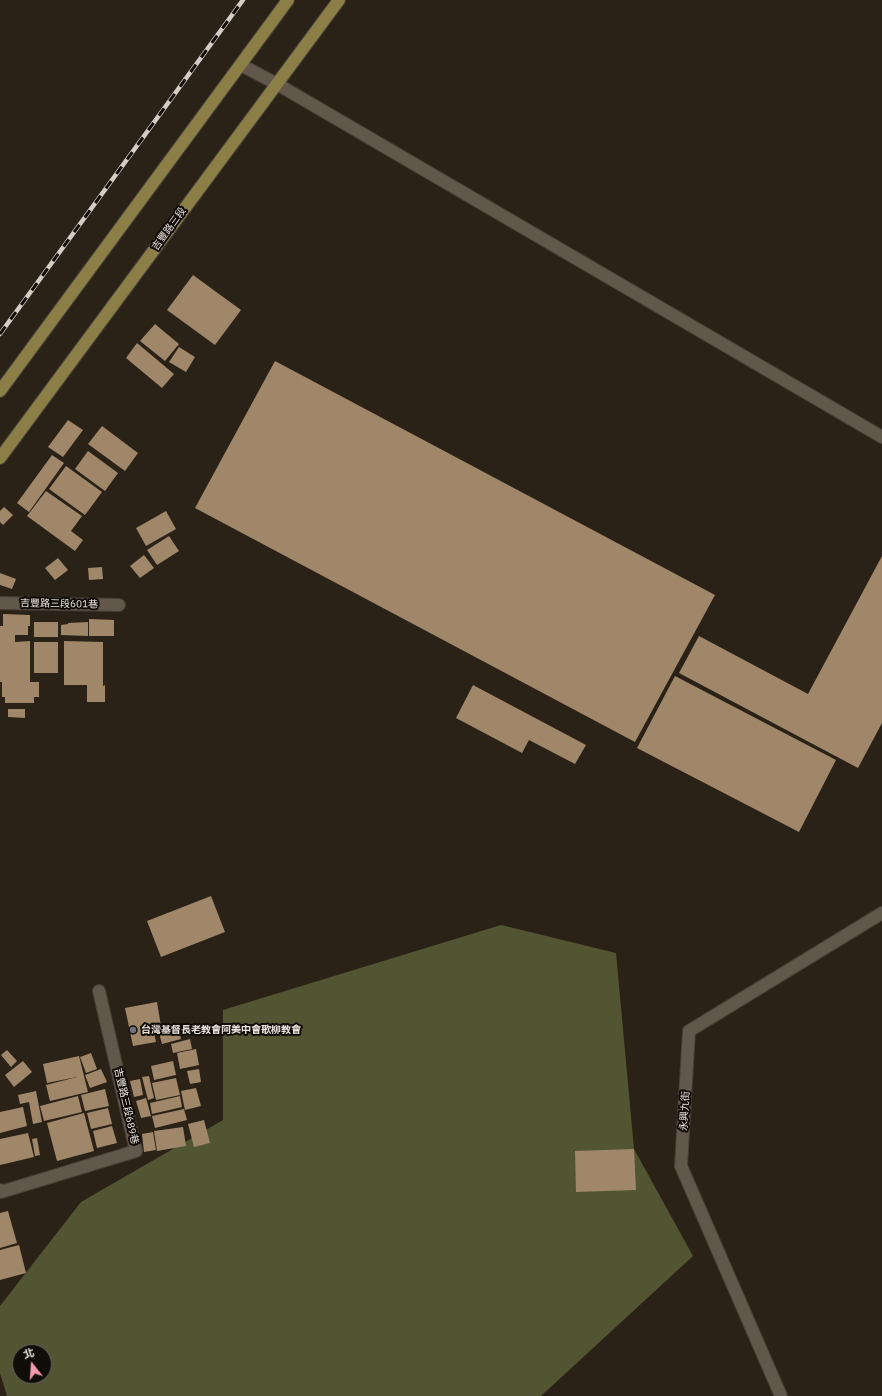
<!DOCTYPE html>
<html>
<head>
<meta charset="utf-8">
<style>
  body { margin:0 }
  #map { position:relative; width:882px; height:1396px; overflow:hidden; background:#2b2217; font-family:"IBM Plex Sans","Noto Sans TC",sans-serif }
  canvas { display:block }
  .north { position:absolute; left:12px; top:1344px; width:40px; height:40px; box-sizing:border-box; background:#100c08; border:1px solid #67625d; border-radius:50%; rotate:343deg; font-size:11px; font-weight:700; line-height:16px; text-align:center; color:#eae4dd }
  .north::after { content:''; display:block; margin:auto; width:14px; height:18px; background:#f39aab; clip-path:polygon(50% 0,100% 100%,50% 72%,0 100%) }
</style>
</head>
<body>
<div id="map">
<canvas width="882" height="1396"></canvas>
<div class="north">北</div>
</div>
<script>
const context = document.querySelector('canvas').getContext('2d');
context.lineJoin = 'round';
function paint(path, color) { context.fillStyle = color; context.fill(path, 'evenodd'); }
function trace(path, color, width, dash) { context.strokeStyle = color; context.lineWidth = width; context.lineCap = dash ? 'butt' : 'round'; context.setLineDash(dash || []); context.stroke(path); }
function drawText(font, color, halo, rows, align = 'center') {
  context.font = font + ' "IBM Plex Sans","Noto Sans TC",sans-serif'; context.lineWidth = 4; context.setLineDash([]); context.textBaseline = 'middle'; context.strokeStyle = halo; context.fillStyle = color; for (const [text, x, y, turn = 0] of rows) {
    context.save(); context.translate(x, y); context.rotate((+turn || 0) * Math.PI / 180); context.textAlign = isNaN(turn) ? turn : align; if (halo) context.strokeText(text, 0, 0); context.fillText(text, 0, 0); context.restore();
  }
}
paint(new Path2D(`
  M501 925 616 953 634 1149 693 1256 541 1396H7L0 1373V1306L81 1202 223 1120V1010ZM20 1352H44V1376H20Z`), '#525532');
paint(new Path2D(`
  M193 275 241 310 215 345 167 310Z
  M155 324 179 344 165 361 140 341Z
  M137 343 174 374 162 388 126 358Z
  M179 347 195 357 186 372 169 362Z
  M275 361 715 595 635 742 195 508Z
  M68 420 83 430 63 457 48 447Z
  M102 426 138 453 125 471 88 444Z
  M88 451 118 473 105 491 75 469Z
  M52 455 64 463 29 512 17 503Z
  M66 466 102 492 85 515 49 489Z
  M46 491 82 516 71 531 83 540 75 551 27 516Z
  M4 507 13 515 3 525 0 522V511Z
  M166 511 176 529 146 546 136 528Z
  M169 536 179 551 157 565 147 550Z
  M144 555 154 568 140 578 130 566Z
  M882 556V723L858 768 679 673 699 636 808 694Z
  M58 558 68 570 55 580 45 568Z
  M102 567 103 579 89 580 88 568Z
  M0 573 16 579 12 589 0 585Z
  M3 614 30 615V626H28V635H15V642L30 641V682H39V697H34V703H5V697H2V682H0V626H3Z
  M89 619 114 620V636H89Z
  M34 622H58V637H34Z
  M88 622V636L61 635V625L68 624V623Z
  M64 641 103 642V686L105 685V702H87V685H64Z
  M34 642H58V673H34Z
  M675 676 836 760 799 832 637 748Z
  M473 685 586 745 575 764 529 740 522 753 456 718Z
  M8 709H25V718L8 717Z
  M211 896 225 932 161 957 147 921Z
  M157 1002 161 1026 153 1028 156 1042 133 1046 125 1008Z
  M177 1023 181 1039 162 1044 158 1029Z
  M190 1039 192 1049 173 1053 171 1044Z
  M196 1049 199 1065 180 1069 177 1053Z
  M7 1050 17 1061 11 1067 1 1055Z
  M91 1053 97 1069 86 1073 80 1057Z
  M79 1056 88 1092 50 1101 46 1085 77 1077 47 1083 43 1064Z
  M23 1061 32 1072 14 1087 5 1075Z
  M173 1061 176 1075 154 1080 151 1066Z
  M101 1069 107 1082 90 1088 85 1075Z
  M199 1069 201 1082 190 1084 187 1071Z
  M149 1076 154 1098 148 1100 142 1077Z
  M176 1078 180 1095 156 1100 152 1083Z
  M140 1079 143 1095 134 1097 130 1081Z
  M196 1088 201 1106 185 1110 181 1091Z
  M105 1089 109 1106 85 1111 81 1095Z
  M36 1091 42 1122 33 1124 29 1102 20 1104 18 1095Z
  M78 1096 82 1112 44 1121 40 1106Z
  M180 1096 182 1107 152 1114 150 1103Z
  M146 1098 151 1116 141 1118 136 1101Z
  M23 1107 27 1126 0 1133V1112Z
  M108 1108 112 1124 91 1129 87 1113Z
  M184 1109 187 1120 155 1128 152 1116Z
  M84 1113 94 1151 57 1161 47 1123Z
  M204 1120 210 1143 194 1147 188 1124Z
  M112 1126 117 1143 97 1148 93 1131Z
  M183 1127 186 1146 157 1151 154 1131Z
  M153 1132 156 1150 144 1152 142 1134Z
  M28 1133 34 1157 0 1165V1139Z
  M37 1138 40 1155 35 1156 32 1139Z
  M634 1149 636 1190 576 1192 575 1151Z
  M8 1211 17 1243 0 1248V1213Z
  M19 1245 26 1273 0 1280V1250Z`), '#a08769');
const minor = new Path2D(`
  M241 65 277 84 882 437
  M0 603 119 605
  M0 1190 1 1192 136 1151 99 991
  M781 1396 681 1166 689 1031 882 913`);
const major = new Path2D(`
  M0 391 288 0
  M0 458 339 0`);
trace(minor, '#473f37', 14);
trace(major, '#473f37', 14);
trace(minor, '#61574b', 12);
trace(major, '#8b7f47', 12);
const rail = new Path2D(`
  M0 334 243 0`);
trace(rail, '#d3cdc6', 4.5);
trace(rail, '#100c08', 3, [9]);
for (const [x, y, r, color] of [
  [133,1030,4,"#6b7280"]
]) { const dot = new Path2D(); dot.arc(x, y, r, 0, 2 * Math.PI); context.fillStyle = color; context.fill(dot); trace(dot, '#100c08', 1.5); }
drawText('10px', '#eae4dd', '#100c08', [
  ["吉豐路三段",169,229,-54],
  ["吉豐路三段601巷",59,604,1],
  ["吉豐路三段689巷",126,1106,77],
  ["永興九街",685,1111,-87]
]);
drawText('bold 10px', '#eae4dd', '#100c08', [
  ["台灣基督長老教會阿美中會歌柳教會",141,1030]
], 'left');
</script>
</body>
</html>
